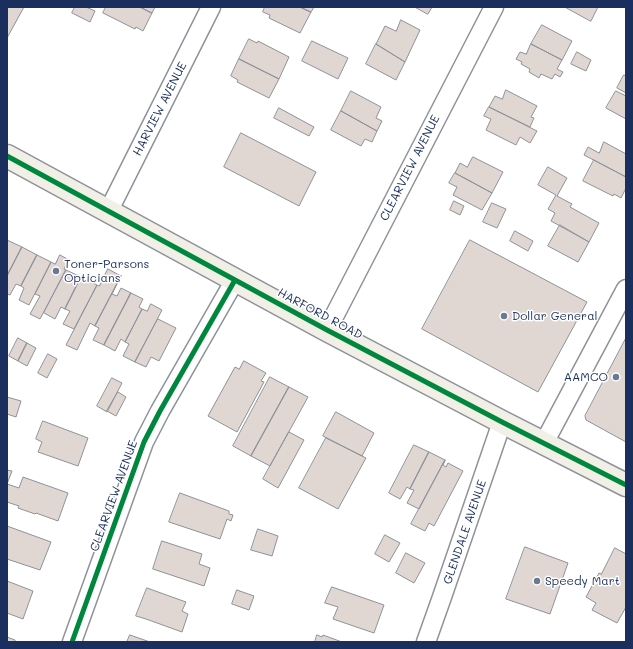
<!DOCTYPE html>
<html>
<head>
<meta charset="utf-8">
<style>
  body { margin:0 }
  #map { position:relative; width:633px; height:649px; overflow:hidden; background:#fff; font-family:Mali,sans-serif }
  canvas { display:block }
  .frame { position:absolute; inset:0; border:8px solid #1b2f5e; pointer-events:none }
</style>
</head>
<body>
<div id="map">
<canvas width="633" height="649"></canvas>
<div class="frame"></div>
</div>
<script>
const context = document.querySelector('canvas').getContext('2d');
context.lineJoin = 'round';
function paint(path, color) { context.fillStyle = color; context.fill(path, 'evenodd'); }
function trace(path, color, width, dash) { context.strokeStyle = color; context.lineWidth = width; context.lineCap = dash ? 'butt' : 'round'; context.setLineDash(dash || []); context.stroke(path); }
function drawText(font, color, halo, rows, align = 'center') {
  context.font = font + ' Mali,sans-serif'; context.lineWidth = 3; context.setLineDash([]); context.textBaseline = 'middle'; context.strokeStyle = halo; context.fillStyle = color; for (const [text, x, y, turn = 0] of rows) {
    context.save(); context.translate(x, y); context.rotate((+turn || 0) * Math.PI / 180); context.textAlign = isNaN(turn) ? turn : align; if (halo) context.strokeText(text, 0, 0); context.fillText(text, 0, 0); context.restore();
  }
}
const building = new Path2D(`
  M7 7H24L7 38Z
  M75 7H86L95 11 90 22 72 13Z
  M106 7H140L152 13 143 31 136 27 135 29 103 13Z
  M140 7H155L152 13Z
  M265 7H300L311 12 300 33 269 18 270 15 263 12Z
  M300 7H314L311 12Z
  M415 7H432L428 14Z
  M565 7H598L591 21Z
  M401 20 420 30 405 62 376 44 385 26 396 31Z
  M542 25 572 41 562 60 531 44Z
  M249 39 257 43 258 41 289 57 279 79 239 59Z
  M312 41 348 58 338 79 302 61Z
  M376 44 405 62 396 80 366 64Z
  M531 44 562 60 557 69 563 72 560 77 555 74 552 79 541 74 539 78 529 72 530 69 521 64 522 62 516 59 520 52 526 54Z
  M577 52 591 60 586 71 571 64Z
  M239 59 279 79 269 98 237 82 238 80 231 76Z
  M624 75 626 76V93L617 88Z
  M506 90 537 106 531 117 534 118 530 127 489 107 495 96 502 99Z
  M351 91 381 107 376 118 382 121 377 131 341 111Z
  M616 91 626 96V119L606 108Z
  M489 107 537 131 530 143 520 137 516 145 486 130 491 119 484 116Z
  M279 108 314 127 309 136 274 118Z
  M341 111 377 131 372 142 365 139 361 146 331 130Z
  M241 133 316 172 299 206 224 167Z
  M604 142 626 154V177L584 155 588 147 599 153Z
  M473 157 503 172 492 193 455 173 460 163 467 167Z
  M594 160 626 177V188L621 198 614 194 613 196 583 181Z
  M548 167 567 178 557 196 572 204 570 207 599 223 589 242 551 221 555 213 548 209 556 195 538 185Z
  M455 173 492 193 482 210 453 195 457 187 449 183Z
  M454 201 464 206 460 215 450 210Z
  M492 203 506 209 497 228 483 222Z
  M560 225 589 242 578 262 548 246Z
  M515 231 533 241 528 251 510 241Z
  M7 240 22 247 7 276Z
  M470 240 587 302 538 392 422 329Z
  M22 247 37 255 21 286 16 284 10 295 7 294V276Z
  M37 255 51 262 29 305 19 300 24 288 21 286Z
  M60 255 69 260 64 269 66 270 40 319 30 314 40 296 35 294 51 262 55 264Z
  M108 269 121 276 95 326 90 323 77 350 66 345 97 285 99 286Z
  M66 270 81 277 65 309 61 307 55 319 44 313Z
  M121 276 112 294 117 296 121 288 131 293 104 345 93 340 99 328 95 326Z
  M81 277 97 285 74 329 63 324 70 311 65 309Z
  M131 293 143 299 139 307 142 309 125 342 121 339 115 351 104 345Z
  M151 304 162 310 135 362 123 356 129 344 125 342 142 309 147 311Z
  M158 319 176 328 159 361 151 357 146 367 135 362Z
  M18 338 27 343 18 361 9 356Z
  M626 338V442L586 420 585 416Z
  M27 343 36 348 27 366 18 361Z
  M48 354 57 359 47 378 38 373Z
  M244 361 266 373 261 381 264 382 237 432 208 416 235 367 239 369Z
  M270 377 289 387 251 456 233 446Z
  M112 378 122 383 107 412 97 406Z
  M289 387 308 397 270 466 251 456Z
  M118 392 126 397 116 416 107 411Z
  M7 397 21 401 16 417 7 414Z
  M336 412 374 433 362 456 323 436Z
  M43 421 88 438 78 466 38 452 42 442 36 439Z
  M289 432 304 440 278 488 263 479Z
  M326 438 366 458 338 509 299 488Z
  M414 445 429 452 410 489 407 487 400 499 389 493Z
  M429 452 445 460 419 509 407 503 414 490 410 489Z
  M445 460V461L443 465 446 467 448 463 463 471 434 526 429 523 425 531 411 524Z
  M7 470 12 471 7 484 19 488 23 477 68 493 58 521 36 513 35 514 18 508 19 506 7 502Z
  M180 493 229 511V514L233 515 231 521 227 519 220 539 169 522Z
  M7 526 51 542 40 570 7 559Z
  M258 529 278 536 272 556 251 550Z
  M385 535 400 543 389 562 375 554Z
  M162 541 202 554 199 564 210 568 204 586 153 569Z
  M525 547 568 563 550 614 506 599Z
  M615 548 626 554V607L617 623 592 610 596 603 586 597 599 573 601 574Z
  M406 553 425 563 414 583 396 573Z
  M7 581 33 591 23 619 7 613Z
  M332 587 384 605 374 633 333 619 338 607 325 603Z
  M147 588 186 602 182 611 188 614 182 632 146 619 136 616Z
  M237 590 254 596 249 610 232 604Z
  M130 635 150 642H127Z
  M317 635 322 637 323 635 342 642H315Z
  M7 637 15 640V642H7Z`);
paint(building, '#e0d6d2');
trace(building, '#8e929a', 1);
const minor = new Path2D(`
  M109 210 211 7
  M327 330 494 7
  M544 443 626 289
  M72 642 144 442 160 411 235 280
  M426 642 442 597 502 422`);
const primary = new Path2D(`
  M7 156 327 330 502 422 626 485`);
trace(minor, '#8e929a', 21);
trace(primary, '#8e929a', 25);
trace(minor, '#fff', 18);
trace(primary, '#f2efe6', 22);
trace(new Path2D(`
  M7 156 327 330 502 422 626 485
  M72 642 144 442 160 411 235 280`), '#00873e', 5);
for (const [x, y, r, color] of [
  [56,271,4,"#6b7896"],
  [504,316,4,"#6b7896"],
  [616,377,4,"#6b7896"],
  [537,581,4,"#6b7896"]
]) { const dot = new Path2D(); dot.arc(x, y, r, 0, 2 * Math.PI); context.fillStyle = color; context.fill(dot); trace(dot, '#fff', 1.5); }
drawText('12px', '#1b2f5e', '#fff', [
  ["HARVIEW AVENUE",160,109,-63],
  ["CLEARVIEW AVENUE",410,168,-63],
  ["HARFORD ROAD",320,314,28],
  ["CLEARVIEW AVENUE",114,496,-70],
  ["GLENDALE AVENUE",465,532,-71]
]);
drawText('12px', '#1b2f5e', '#fff', [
  ["Toner-Parsons",64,264],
  ["Opticians",64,278],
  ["Dollar General",512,316],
  ["AAMCO",608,377,"right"],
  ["Speedy Mart",545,581]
], 'left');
</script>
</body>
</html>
